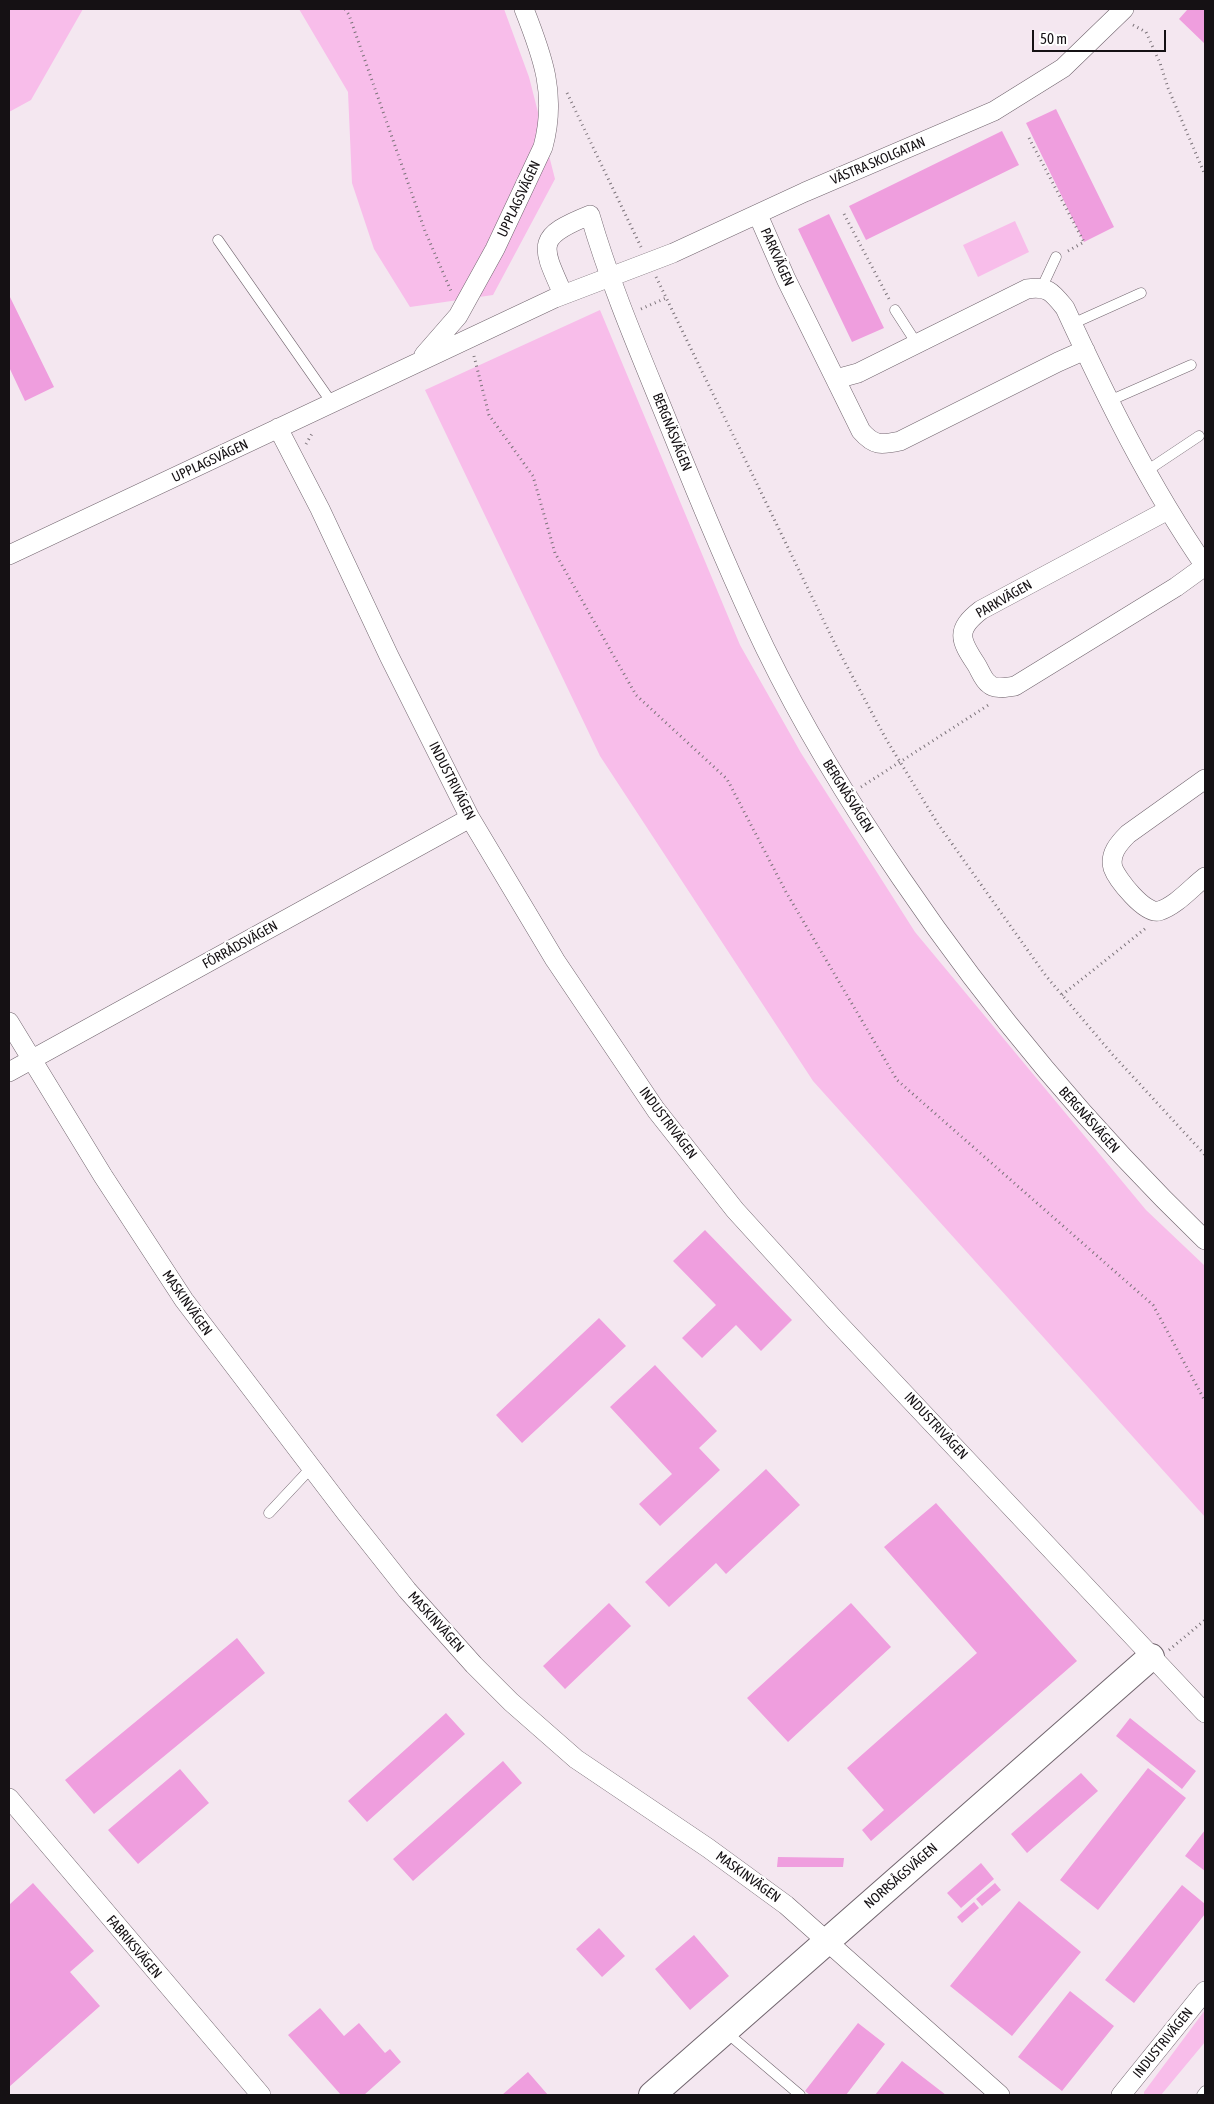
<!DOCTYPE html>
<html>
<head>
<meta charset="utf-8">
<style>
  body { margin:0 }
  #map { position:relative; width:1214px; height:2104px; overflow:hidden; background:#f4e7f0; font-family:"Asap Condensed",sans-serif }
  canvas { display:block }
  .frame { position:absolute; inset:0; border:10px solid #151114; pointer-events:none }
  .scale { position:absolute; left:1032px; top:30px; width:134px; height:22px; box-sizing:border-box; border:2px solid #151114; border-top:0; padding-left:6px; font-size:15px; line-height:18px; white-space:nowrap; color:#151114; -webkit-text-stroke:4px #fff; paint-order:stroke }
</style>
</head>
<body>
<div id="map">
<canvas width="1214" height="2104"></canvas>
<div class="frame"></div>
<div class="scale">50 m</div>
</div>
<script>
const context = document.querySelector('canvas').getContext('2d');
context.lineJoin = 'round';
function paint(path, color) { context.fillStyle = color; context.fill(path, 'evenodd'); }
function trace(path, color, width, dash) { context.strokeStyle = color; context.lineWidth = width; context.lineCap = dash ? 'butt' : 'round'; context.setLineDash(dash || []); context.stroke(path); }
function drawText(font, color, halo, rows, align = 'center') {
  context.font = font + ' "Asap Condensed",sans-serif'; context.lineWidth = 4.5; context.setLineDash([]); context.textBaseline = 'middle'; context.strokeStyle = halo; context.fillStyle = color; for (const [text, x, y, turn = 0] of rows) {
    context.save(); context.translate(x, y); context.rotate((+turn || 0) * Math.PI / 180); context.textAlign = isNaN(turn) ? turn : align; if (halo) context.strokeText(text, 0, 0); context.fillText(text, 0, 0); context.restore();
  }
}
paint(new Path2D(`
  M9 9H83L31 100 9 112Z
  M299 9H504L529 77 555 179 493 295 410 307 374 249 352 183 348 92Z
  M1015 221 1029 252 978 277 963 245Z
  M600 310 740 645 801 753 915 932 1146 1210 1205 1266V1517L813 1081 600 756 425 390Z
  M1205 2010V2042L1161 2095H1144V2092Z`), '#f8bdea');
paint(new Path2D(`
  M1185 9H1205V44L1179 19 1187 10Z
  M1056 109 1114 227 1084 242 1026 123Z
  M1002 131 1019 165 866 240 849 206Z
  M829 214 884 328 852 342 798 229Z
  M9 295 54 387 25 401 9 367Z
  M705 1230 792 1320 761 1351 736 1325 702 1358 682 1338 716 1305 673 1261Z
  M599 1318 626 1346 522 1443 496 1415Z
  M655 1365 717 1431 699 1448 720 1470 660 1526 639 1504 672 1474 610 1407Z
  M766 1469 800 1505 726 1574 716 1563 669 1607 645 1582Z
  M936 1503 1077 1661 871 1841 862 1830 884 1810 847 1768 977 1653 884 1547Z
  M609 1603 631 1626 565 1689 543 1666Z
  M851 1603 891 1647 788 1742 747 1698Z
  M237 1638 265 1673 94 1814 65 1780Z
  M446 1713 465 1734 367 1822 348 1801Z
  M1130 1718 1196 1771 1182 1789 1116 1736Z
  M503 1761 522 1783 413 1881 393 1859Z
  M1148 1768 1186 1798 1098 1910 1060 1880Z
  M180 1769 209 1803 138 1864 108 1830Z
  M1081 1773 1098 1791 1027 1853 1011 1834Z
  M1205 1830V1871L1185 1856Z
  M778 1857 844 1858 843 1867H777Z
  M981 1863 994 1879 961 1908 947 1893Z
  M33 1883 94 1951 70 1972 100 2006 9 2087V1905Z
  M995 1883 1001 1890 982 1906 976 1899Z
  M1182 1885 1205 1904V1914L1134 2003 1105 1980Z
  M1019 1901 1081 1952 1012 2036 950 1986Z
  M974 1902 979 1908 962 1923 957 1917Z
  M599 1928 625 1956 602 1977 576 1949Z
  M694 1935 729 1976 690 2010 655 1969Z
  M1070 1991 1114 2026 1062 2091 1018 2057Z
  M320 2008 344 2036 359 2023 385 2053 390 2049 401 2062 364 2095H341L288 2035Z
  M858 2023 885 2044 846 2095H810L805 2091Z
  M902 2061 946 2095H875Z
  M528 2072 548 2095H502Z`), '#ef9ede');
const lane = new Path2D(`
  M218 240 332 403
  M1042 287 1056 257
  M895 310 917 344
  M1072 324 1141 293
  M1109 401 1191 365
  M1145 472 1199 436
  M269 1513 311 1468
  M726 2032 800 2095
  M1202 2095 1205 2091`);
const street = new Path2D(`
  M758 215 786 279 861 431C874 446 881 445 900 441L1058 362 1085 350
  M563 294C541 245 535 237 590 215 611 287 641 356 669 425 699 500 730 575 765 648 804 728 851 805 901 878 990 1009 1091 1130 1205 1240
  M424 355 458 316 495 249 543 147C557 95 543 57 524 9
  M836 379 858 373 1027 289C1048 286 1052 292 1065 308 1106 397 1149 485 1205 566
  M278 428 320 509 389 656 470 818 555 960 656 1110 735 1210 835 1320 1205 1713
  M1168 510 981 610C955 630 960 640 976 664 980 670 983 680 989 684 995 690 1007 687 1015 686L1176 587 1205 566
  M9 555 555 298 673 253 805 192 994 111 1063 68 1124 9
  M1205 779 1128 834C1119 843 1109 854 1113 868 1117 879 1145 915 1159 911 1176 906 1192 887 1205 877
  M9 1022 103 1176 184 1300 346 1513 407 1590 474 1665 511 1702 576 1759 708 1848 786 1905 1000 2095
  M9 1072 470 818
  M9 1798 261 2095
  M1121 2095 1205 1991`);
const secondary = new Path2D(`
  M652 2095 1151 1657`);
trace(lane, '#71656e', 11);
trace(street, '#71656e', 20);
trace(secondary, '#71656e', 28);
trace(new Path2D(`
  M345 9 349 15 425 231 451 291
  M1133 25 1146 32 1160 63 1168 88 1205 175
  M567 93 641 247
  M1029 138 1084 242 1068 251
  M844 214 889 299
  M656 277 835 644 886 739 938 824 1046 976 1113 1055 1205 1155
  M641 309 666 298
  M474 356 489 415 533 476 555 553 636 695 727 779 786 892 897 1080 1153 1305 1205 1401
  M306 444 313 432
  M861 787 990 704
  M1062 995 1146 928
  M1169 1650 1205 1620`), '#7c747a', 3, [1, 4]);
trace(lane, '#fff', 10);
trace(street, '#fff', 19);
trace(secondary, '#fff', 26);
drawText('14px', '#151114', '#fff', [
  ["VÄSTRA SKOLGATAN",878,161,-23],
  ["UPPLAGSVÄGEN",519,199,-65],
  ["PARKVÄGEN",777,257,66],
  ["BERGNÄSVÄGEN",672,432,68],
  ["UPPLAGSVÄGEN",210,461,-25],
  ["PARKVÄGEN",1004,599,-30],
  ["INDUSTRIVÄGEN",452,781,63],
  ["BERGNÄSVÄGEN",848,796,58],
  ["FÖRRÅDSVÄGEN",240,945,-29],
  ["BERGNÄSVÄGEN",1089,1120,48],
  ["INDUSTRIVÄGEN",668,1123,53],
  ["MASKINVÄGEN",187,1303,55],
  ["INDUSTRIVÄGEN",936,1426,47],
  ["MASKINVÄGEN",436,1622,48],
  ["NORRSÅGSVÄGEN",901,1876,-41],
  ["MASKINVÄGEN",748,1877,36],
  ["FABRIKSVÄGEN",134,1947,50],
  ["INDUSTRIVÄGEN",1163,2043,-51]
]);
</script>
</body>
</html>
